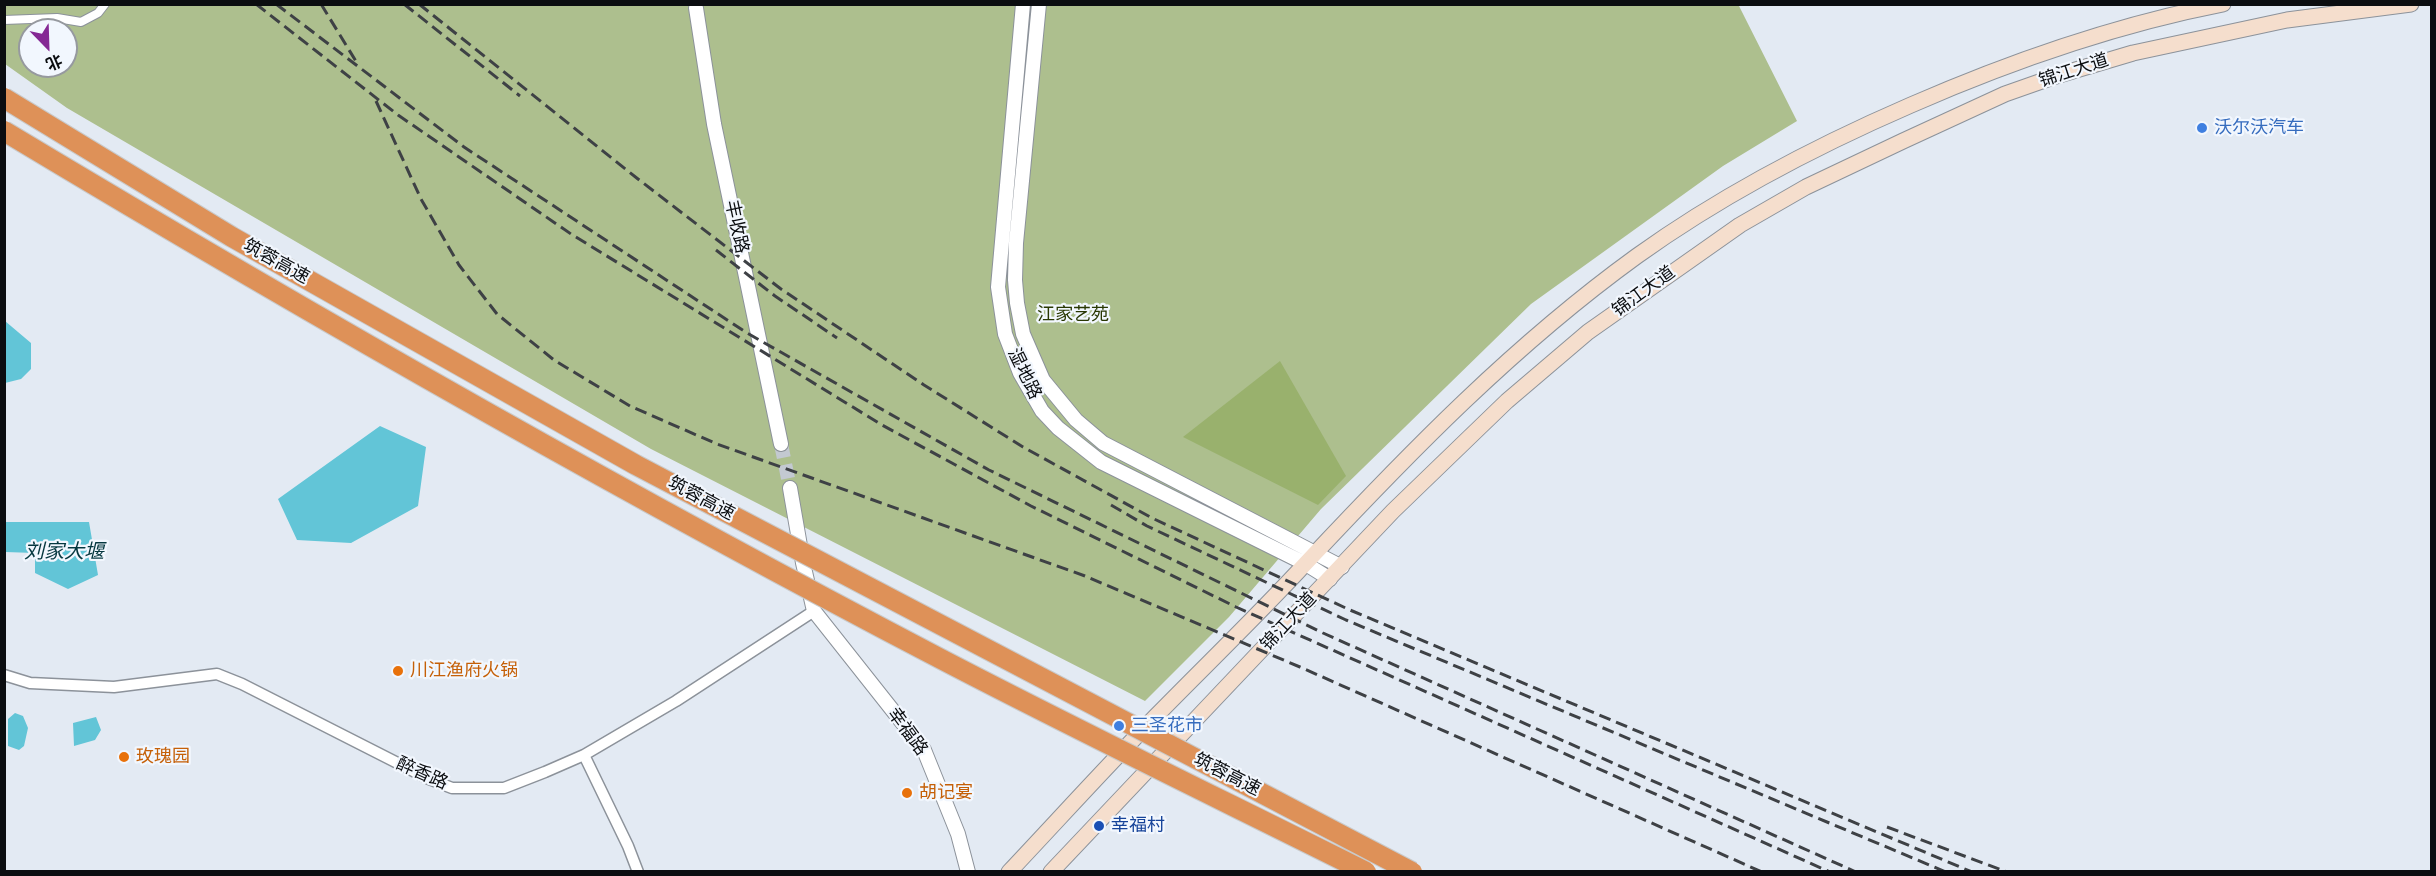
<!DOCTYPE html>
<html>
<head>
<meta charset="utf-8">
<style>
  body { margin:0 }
  #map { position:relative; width:2436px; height:876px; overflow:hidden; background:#e3eaf3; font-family:"Archivo Narrow","Noto Sans SC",sans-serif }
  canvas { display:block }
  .frame { position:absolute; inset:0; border:6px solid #0b0d10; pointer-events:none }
  .north { position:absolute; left:18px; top:18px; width:60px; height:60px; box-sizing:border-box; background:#f2f7fe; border:2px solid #96999f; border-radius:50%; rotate:157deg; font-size:16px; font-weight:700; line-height:24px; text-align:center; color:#0b0d10 }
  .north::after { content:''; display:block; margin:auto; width:21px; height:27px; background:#852894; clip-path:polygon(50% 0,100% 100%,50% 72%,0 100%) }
</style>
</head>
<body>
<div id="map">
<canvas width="2436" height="876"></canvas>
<div class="frame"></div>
<div class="north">北</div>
</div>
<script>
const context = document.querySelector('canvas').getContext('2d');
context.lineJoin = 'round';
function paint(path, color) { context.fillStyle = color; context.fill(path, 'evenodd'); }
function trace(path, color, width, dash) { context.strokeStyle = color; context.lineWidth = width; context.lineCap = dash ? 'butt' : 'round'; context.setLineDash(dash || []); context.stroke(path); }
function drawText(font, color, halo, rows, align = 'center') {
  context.font = font + ' "Archivo Narrow","Noto Sans SC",sans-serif'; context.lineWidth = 4.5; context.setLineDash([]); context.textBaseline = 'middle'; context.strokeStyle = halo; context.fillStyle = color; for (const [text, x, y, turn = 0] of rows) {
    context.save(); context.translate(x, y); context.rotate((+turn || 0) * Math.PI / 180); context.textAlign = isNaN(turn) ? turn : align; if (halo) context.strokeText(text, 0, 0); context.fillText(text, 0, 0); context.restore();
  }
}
paint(new Path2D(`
  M5 4H1738L1797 121 1723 166 1531 304 1321 509 1229 617 1145 701 651 449 67 108 5 64ZM30 30H66V66H30Z`), '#adbf8e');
paint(new Path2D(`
  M1280 361 1346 476 1318 505 1183 437Z`), '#99b16d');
paint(new Path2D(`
  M5 321 31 343V369L21 379 5 383Z
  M380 426 426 447 418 506 351 543 297 540 278 499Z
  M4 520 6 522H89L98 575 68 589 35 573V553L5 552Z
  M15 713 23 716 28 728 24 746 19 750 8 746V719Z
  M96 717 101 730 95 740 74 746 73 723Z`), '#62c5d7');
trace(new Path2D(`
  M781 444 790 488`), '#c3c9d1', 14, [14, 7]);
const pedestrian = new Path2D(`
  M4 20 57 18 81 22 98 13 105 4`);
const minor = new Path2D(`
  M4 675 30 683 114 687 217 674 242 684 429 779 452 788H504L545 772 584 755 676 701 814 611
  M584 755 628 846 638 872`);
const tertiary = new Path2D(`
  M1023 4 998 287 1005 334 1020 373 1042 411 1058 428 1101 462 1306 564 1330 579
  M1039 4 1016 243 1015 280 1017 303 1023 334 1043 380 1076 420 1103 443 1342 567
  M696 8 714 124 781 444
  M790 488 803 563 814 611 924 750 958 834 968 872`);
const secondary = new Path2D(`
  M1009 872C1058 820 1106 767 1156 716 1206 665 1258 615 1306 563 1409 453 1514 345 1637 256 1722 195 1814 147 1911 105 2012 61 2115 25 2223 4
  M1051 872 1393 511 1507 401 1588 332 1740 225 1806 187 1903 141 2005 94 2059 75 2133 53 2287 20 2411 4`);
trace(pedestrian, '#8c929a', 10);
trace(minor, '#8c929a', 13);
trace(tertiary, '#8c929a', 16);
trace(secondary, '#8c929a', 17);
trace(pedestrian, '#fff', 8);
trace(minor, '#fff', 10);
trace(tertiary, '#fff', 14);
trace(secondary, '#f5decd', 15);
trace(new Path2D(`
  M256 4 398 115 571 234 882 425 1031 506 1236 607 1830 872
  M276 4 464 147 747 333 989 470 1323 633 1856 872
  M321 4 357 63
  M404 4 520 96
  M419 4 638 179 781 289 924 385 1023 447 1152 518 1350 610 1972 872
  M376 101 421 199 459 265 497 314 554 360 630 406 717 444 1085 576 1300 667 1762 872
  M716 250 775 296 837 338
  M1111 505 1147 526 1346 620 1946 872
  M1887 827 2007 872`), '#3e4145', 3, [12, 6]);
const motorwayBridge = new Path2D(`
  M4 98 232 237 636 465 1412 872
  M4 131C312 316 623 493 941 659 1081 732 1224 801 1366 872`);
trace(motorwayBridge, '#c9caca', 22, []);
trace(motorwayBridge, '#de9158', 20);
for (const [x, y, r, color] of [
  [2202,128,6,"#3f7fe0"],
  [398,671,6,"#e8710a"],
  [1119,726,6,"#3f7fe0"],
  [124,757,6,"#e8710a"],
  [907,793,6,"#e8710a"],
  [1099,826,6,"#1a4fb4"]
]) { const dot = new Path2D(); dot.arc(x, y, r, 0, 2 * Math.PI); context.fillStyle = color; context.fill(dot); trace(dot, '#f2f7fe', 2); }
drawText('18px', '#0b0d10', '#f2f7fe', [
  ["锦江大道",2074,71,-18],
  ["丰收路",736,227,78],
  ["筑蓉高速",276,262,29],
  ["锦江大道",1644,292,-36],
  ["湿地路",1024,374,64],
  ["筑蓉高速",701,499,28],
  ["锦江大道",1289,622,-47],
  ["幸福路",907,732,54],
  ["醉香路",422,774,24],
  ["筑蓉高速",1227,775,27]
]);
drawText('18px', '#366cbe', '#f2f7fe', [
  ["沃尔沃汽车",2214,128],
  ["三圣花市",1131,726]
], 'left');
drawText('18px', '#283702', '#f2f7fe', [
  ["江家艺苑",1073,315]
]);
drawText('18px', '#c56008', '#f2f7fe', [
  ["川江渔府火锅",410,671],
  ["玫瑰园",136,757],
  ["胡记宴",919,793]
], 'left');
drawText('18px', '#164399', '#f2f7fe', [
  ["幸福村",1111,826]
], 'left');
drawText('italic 20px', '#06373f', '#f2f7fe', [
  ["刘家大堰",64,553]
]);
</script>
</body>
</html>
